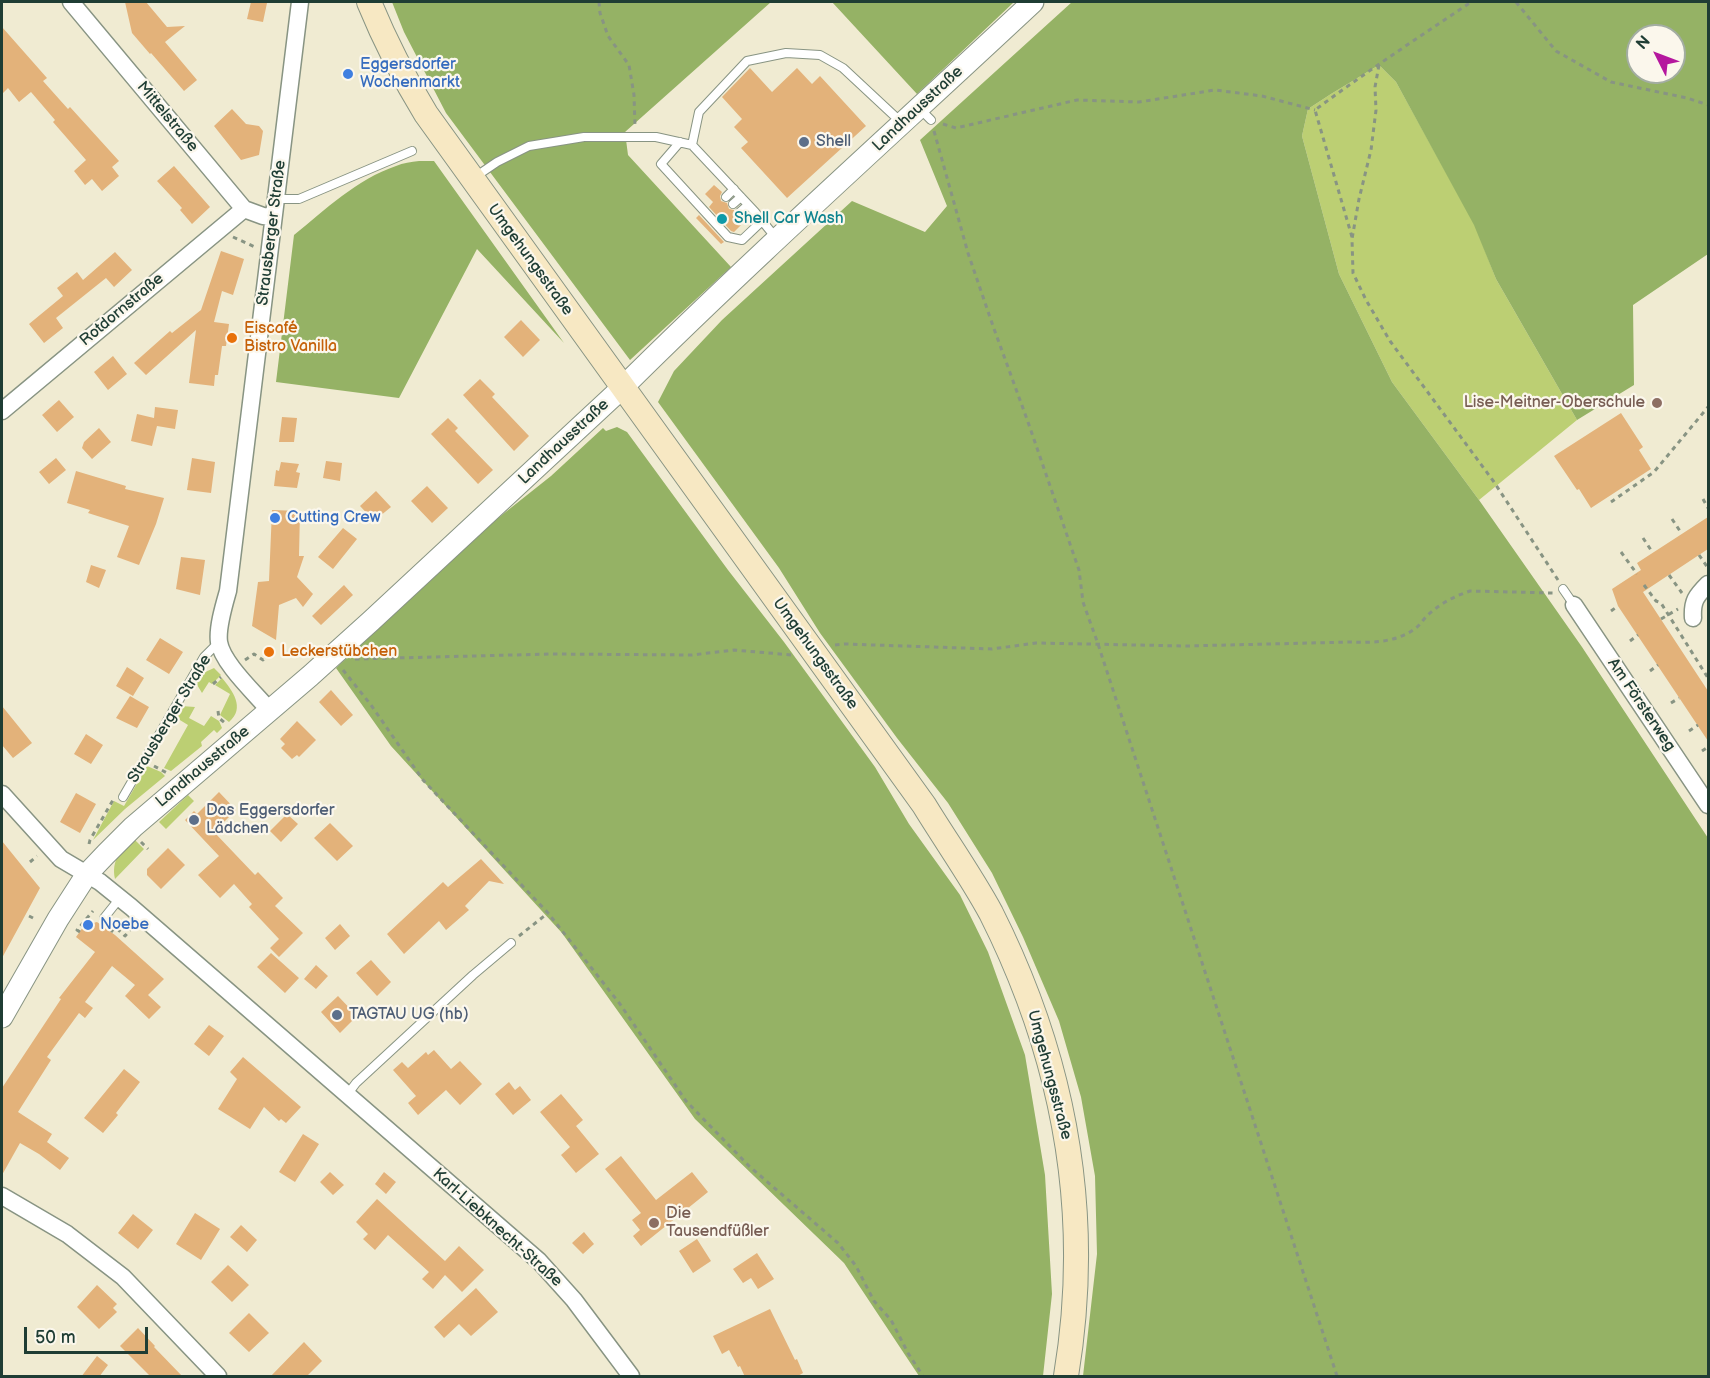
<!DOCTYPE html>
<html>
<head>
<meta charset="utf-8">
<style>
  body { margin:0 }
  #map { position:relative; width:1710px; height:1378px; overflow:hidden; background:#f0ebd2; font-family:"Balsamiq Sans",sans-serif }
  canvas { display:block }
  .frame { position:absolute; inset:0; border:3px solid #1f3d34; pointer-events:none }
  .north { position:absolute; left:1626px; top:24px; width:60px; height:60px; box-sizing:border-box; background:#fbf7ec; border:2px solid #a3ada2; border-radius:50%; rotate:312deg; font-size:16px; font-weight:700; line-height:24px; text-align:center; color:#1f3d34 }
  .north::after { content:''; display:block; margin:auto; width:21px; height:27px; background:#b5179e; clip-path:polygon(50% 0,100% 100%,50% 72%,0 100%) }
  .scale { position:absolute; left:24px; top:1327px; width:124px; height:27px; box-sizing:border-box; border:3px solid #1f3d34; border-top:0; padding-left:8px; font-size:18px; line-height:21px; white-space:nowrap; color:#1f3d34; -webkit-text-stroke:4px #fbf7ec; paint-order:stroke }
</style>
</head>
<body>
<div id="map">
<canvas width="1710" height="1378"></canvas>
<div class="frame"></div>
<div class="north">N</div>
<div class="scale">50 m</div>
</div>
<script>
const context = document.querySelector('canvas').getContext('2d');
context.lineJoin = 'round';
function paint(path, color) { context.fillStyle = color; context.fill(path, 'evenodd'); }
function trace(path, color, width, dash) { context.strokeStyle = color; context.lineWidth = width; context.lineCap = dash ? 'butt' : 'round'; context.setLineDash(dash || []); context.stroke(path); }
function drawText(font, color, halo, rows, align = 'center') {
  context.font = font + ' "Balsamiq Sans",sans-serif'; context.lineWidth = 4.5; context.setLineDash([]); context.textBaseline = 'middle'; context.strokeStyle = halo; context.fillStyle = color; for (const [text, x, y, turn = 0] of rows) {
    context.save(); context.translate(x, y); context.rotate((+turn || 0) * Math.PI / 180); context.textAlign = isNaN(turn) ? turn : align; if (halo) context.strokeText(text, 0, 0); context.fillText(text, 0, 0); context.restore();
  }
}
paint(new Path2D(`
  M1379 65 1396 82 1475 225 1496 279 1577 420 1479 500 1392 382 1339 274 1302 136 1308 109 1331 94Z
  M214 668 221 675 212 684 209 682 202 693 196 683 201 674Z
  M222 678C232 690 246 708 229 722L220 715 230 694 215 685Z
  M181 706 195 707 189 718 204 726 211 716 219 721 222 728 217 733 214 730 201 742 202 746 171 771 164 768 188 725 175 717Z
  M147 766 161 772 165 776 125 809 93 840 114 801 124 806Z
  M188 795 194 801 166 829 159 822Z
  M133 838 144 849 115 879C111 860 121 850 133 838Z`), '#bccf73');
paint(new Path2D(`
  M392 2H771L625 132 628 155 731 267 630 360 446 113 404 32Z
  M832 2H1014L917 94Z
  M1072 2H1708V254L1633 305 1634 385 1577 420 1496 279 1474 225 1396 82 1379 65 1331 94 1308 109 1302 136 1339 274 1392 382 1479 500 1582 647 1708 838V1376H1083L1097 1254 1095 1176 1081 1097 1059 1021 1023 937 992 873 948 803 897 738 820 633 779 568 658 402 674 371 722 320 852 201 925 232 947 206 920 140ZM1638 36H1674V72H1638Z
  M419 161H434L564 343 477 249 399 398 276 382 294 235C325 210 357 179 396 166 403 163 411 162 419 161Z
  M617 427 627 432 728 570 784 642 875 767 909 824 960 895 988 952 1025 1055 1045 1175 1052 1294 1043 1376H919L844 1263 695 1119 562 933 391 746 336 668 483 530 551 476 603 428 606 431Z`), '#95b265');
paint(new Path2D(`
  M125 2H146L167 27 185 26 165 42 197 80 184 91 151 53 150 54 132 33Z
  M251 2 267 3 263 22 247 19Z
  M2 27 47 78 43 81 68 109 70 107 119 161 112 167 119 176 102 191 92 179 85 185 74 171 86 160 53 122 55 120 31 92 19 102 8 88 2 94Z
  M750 68 772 92 797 68 812 84 820 76 866 126 787 198 741 148 748 142 734 127 742 119 722 97Z
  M232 109 246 124 259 126 263 131 259 155 241 160 214 126Z
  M174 166 210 207 192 224 180 210 182 208 157 181Z
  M714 185 722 192 720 196 721 201 727 203 729 209 734 210 736 217 741 218 745 216 747 219 734 232 731 231 709 207 713 202 705 194Z
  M699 215 724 242 721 244 696 218Z
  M221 251 244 259 233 295 222 291 214 322 229 324 226 346H222L218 375H215L214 386 189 383 196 330 146 375 134 363 170 331 172 333 201 310Z
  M115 252 132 270 114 287 106 278 56 318 63 328 44 343 29 324 63 296 57 288 77 272 83 280Z
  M521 320 540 340 523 357 504 337Z
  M113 356 127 374 108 390 94 372Z
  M480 379 495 394 492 397 529 436 514 451 463 395Z
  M59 400 74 417 57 432 42 415Z
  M155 407 178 410 175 429 157 426 152 446 131 441 137 414 154 418Z
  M1621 413 1643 447 1639 450 1651 469 1591 508 1579 489 1577 490 1554 456Z
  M282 417 297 418 294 442H279Z
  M448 418 458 428 455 431 493 470 478 484 431 434Z
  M99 428 111 442 92 459 82 448 84 442Z
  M56 458 66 470 49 484 39 472Z
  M192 458 215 462 211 493 187 490Z
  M326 461 342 463 340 481 323 478Z
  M281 462 299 464 296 472 300 473 297 488 274 486 276 470 279 471Z
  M76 471 126 486 125 489 164 498 156 524 139 565 117 557 129 526 88 513 90 510 67 503Z
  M427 486 448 508 432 523 411 501Z
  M376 491 391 507 374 521 360 506Z
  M272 510 300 511 299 556H304L297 577 313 594 303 607 296 598 279 605 276 640 252 626 258 582 269 581Z
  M1708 517V549L1643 592 1708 691V741L1618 606 1612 589 1641 570 1637 563Z
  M343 528 357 539 333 569 318 557Z
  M181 557 205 560 200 595 176 589Z
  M91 565 106 570 99 588 86 582Z
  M344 585 353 595 321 625 312 616Z
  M160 638 183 652 169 674 146 660Z
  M127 667 144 678 133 696 116 686Z
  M331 690 353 715 341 726 319 702Z
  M130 696 149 707 137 728 116 718Z
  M2 706 32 743 13 758 2 745Z
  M297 721 316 740 299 757 297 755 292 759 281 748 285 744 280 739Z
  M86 734 103 745 91 764 74 754Z
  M219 792 236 810 214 832 255 875 258 872 283 898 275 906 303 933 279 957 270 948 279 939 249 907 252 904 234 884 220 898 198 875 219 856 185 820 194 811 197 814Z
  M76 793 96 804 80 833 60 822Z
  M287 814 298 824 281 842 270 831Z
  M330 823 353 846 337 861 314 838Z
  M2 841 40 888 2 958Z
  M168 848 185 865 161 889 147 875V869Z
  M481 859 504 884 489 881 465 906 469 910 446 930 439 921 404 954 387 934 443 882 448 887Z
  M88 920 93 923 97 922 115 935 164 979 148 995 161 1007 149 1019 125 996 135 985 112 966 85 1002 93 1008 85 1018 79 1013 47 1057 51 1060 18 1112 52 1134 47 1142 69 1158 60 1170 39 1154 20 1143 2 1175V1088L61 999 59 998 95 952 76 937Z
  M340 924 350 936 335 950 325 938Z
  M271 953 299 978 285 993 257 967Z
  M371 960 391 982 377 996 356 973Z
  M316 965 328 976 316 989 304 979Z
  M338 996 357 1016 340 1033 321 1012Z
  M209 1025 224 1036 209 1056 194 1044Z
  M434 1050 451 1069 460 1061 482 1084 460 1105 446 1090 418 1115 408 1103 416 1096 393 1070 402 1062 408 1068 426 1052 428 1055Z
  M243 1057 301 1107 286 1123 281 1119 279 1121 264 1107 250 1129 218 1109 237 1079 230 1072Z
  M124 1069 140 1082 116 1113 118 1115 103 1133 84 1118Z
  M509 1082 515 1090 520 1086 531 1100 513 1115 495 1094Z
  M561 1094 583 1120 576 1126 599 1154 576 1173 561 1155 570 1147 540 1112Z
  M303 1134 319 1144 295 1182 279 1172Z
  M621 1156 656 1200 692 1172 708 1192 641 1246 633 1236 640 1230 632 1220 641 1213 605 1169Z
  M330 1172 344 1185 333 1195 320 1182Z
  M384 1172 396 1182 386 1194 375 1184Z
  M377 1199 445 1261 459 1246 484 1270 462 1292 445 1275 433 1289 422 1279 429 1272 388 1235 375 1250 363 1239 368 1234 356 1222Z
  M195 1213 220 1229 201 1260 176 1244Z
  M133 1214 153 1230 138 1249 118 1233Z
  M241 1225 257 1240 247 1252 230 1237Z
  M584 1232 594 1244 583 1254 572 1243Z
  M697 1239 711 1261 693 1273 679 1251Z
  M757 1253 774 1279 758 1289 751 1278 743 1283 733 1269Z
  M228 1265 249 1285 232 1302 211 1282Z
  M97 1285 117 1304 113 1308 117 1312 99 1329 77 1307Z
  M476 1288 498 1312 471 1336 459 1324 444 1338 434 1327Z
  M770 1309 795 1360 797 1359 803 1373 796 1377H745L740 1366 738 1367 729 1350 722 1354 713 1336Z
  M249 1313 269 1333 249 1352 229 1333Z
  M138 1328 155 1346 154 1347 183 1377H151L120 1346Z
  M304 1342 322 1361 306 1377H270Z
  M97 1356 108 1365 99 1377H81Z`), '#e3b27a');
const service = new Path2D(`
  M919 108 931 120
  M680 142 661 164 728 237 742 240 762 221
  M692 145 699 112 747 61 786 53 820 55 843 68 902 123
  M475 177 497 162 529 146 584 137H656L692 145 755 212 776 238
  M726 197 734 189
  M276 199H299L412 151
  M733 204 741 197
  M740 212 748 205
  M1563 589 1574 605
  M123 797 204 657 219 642
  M104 918 120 898
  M347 1095 356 1083 473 975 511 943`);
const minor = new Path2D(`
  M71 2 244 209 263 216 273 217
  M2 411 244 209
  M1574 605 1708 805
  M1693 618C1692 601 1696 596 1708 584
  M269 710C256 694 222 663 219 642 217 628 224 605 228 591L300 2
  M2 794 61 859 100 882 131 907 539 1261 574 1300 631 1376
  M2 1196 67 1234 123 1277 218 1376`);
const tertiary = new Path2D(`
  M2 1017 58 919 87 874 106 854 133 827 310 676 371 621 623 387C756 255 896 130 1033 2`);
const secondary = new Path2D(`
  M369 2C385 41 404 78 426 114L924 805C946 841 971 876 991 913 1065 1060 1093 1214 1066 1376`);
trace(service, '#889483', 10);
trace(minor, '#889483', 19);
trace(tertiary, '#889483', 23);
trace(secondary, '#889483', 26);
trace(new Path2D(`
  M599 2 600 13 608 36 629 65 634 95 635 126
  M1516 2 1556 51 1611 82 1687 98 1708 105
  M1379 65 1375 87 1376 110 1371 150 1359 199 1352 239 1353 273 1366 300 1390 341 1494 482 1558 580
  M943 124 956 128 1077 100 1139 102 1215 90 1262 96 1315 110
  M934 131 968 253 993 326 1028 422 1079 570 1083 602 1098 644 1337 1376
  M233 237 255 247
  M1352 237 1315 110C1366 72 1419 37 1471 2
  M1703 499 1708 508
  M1611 502 1654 472 1708 407
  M1672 519 1682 534
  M1643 538 1653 553
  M1621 552 1637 574
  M1699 555 1708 568
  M1669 575 1682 593
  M1644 585 1656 601 1661 603 1708 678
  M1611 611 1618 606
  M1661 619 1678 609
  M1630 641 1638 635
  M835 645 845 644 992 649 1036 643 1186 646 1352 642C1373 643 1398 642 1416 628 1421 624 1424 618 1429 614 1441 603 1455 596 1470 591L1553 593
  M355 659 552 654 692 655 734 650 792 655
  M245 660 254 654 263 660 266 657
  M343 670 371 705 423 780 548 913 620 1004 686 1101 749 1166 838 1243 856 1266 874 1301 891 1320 908 1353 923 1376
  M1650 671 1658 665
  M213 684 221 677
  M1671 703 1679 698
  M218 711 219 718 225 723
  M1689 731 1698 725
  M1702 751 1708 747
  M154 766 167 773
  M141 842 148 849
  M89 844 90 840 113 800
  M30 862 37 856
  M29 916 37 920
  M80 932 77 930 93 911
  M111 932 115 927 125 936 131 929
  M519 936 548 913`), '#889483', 3, [4.5, 4.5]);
trace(service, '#fff', 8);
trace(minor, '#fff', 16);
trace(tertiary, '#fff', 21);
trace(secondary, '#f7e8c3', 24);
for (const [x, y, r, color] of [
  [348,74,6,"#3f7fe0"],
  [804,142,6,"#5c6f8a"],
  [722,219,6,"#0f9aa8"],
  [232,338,6,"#e8710a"],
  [1657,403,6,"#8d6e63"],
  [275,518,6,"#3f7fe0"],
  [269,652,6,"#e8710a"],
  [194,820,6,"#5c6f8a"],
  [88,925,6,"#3f7fe0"],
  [337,1015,6,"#5c6f8a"],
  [654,1223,6,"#8d6e63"]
]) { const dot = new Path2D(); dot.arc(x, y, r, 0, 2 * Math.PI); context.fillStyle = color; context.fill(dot); trace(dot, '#fbf7ec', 2); }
drawText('16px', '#366cbe', '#fbf7ec', [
  ["Eggersdorfer",360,65],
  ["Wochenmarkt",360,83],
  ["Cutting Crew",287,518],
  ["Noebe",100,925]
], 'left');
drawText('16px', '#1f3d34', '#fbf7ec', [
  ["Landhausstraße",918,109,-43],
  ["Mittelstraße",167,117,50],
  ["Strausberger Straße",272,233,-83],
  ["Umgehungsstraße",530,260,54],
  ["Rotdornstraße",122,310,-40],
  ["Landhausstraße",564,442,-43],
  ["Umgehungsstraße",815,654,54],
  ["Am Försterweg",1641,705,56],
  ["Strausberger Straße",170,719,-59],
  ["Landhausstraße",203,767,-40],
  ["Umgehungsstraße",1049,1075,75],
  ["Karl-Liebknecht-Straße",497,1228,42]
]);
drawText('16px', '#4e5e75', '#fbf7ec', [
  ["Shell",816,142],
  ["Das Eggersdorfer",206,811],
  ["Lädchen",206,829],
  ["TAGTAU UG (hb)",349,1015]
], 'left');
drawText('16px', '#0d838f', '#fbf7ec', [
  ["Shell Car Wash",734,219]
], 'left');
drawText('16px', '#c56008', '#fbf7ec', [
  ["Eiscafé",244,329],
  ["Bistro Vanilla",244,347],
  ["Leckerstübchen",281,652]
], 'left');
drawText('16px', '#785e54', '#fbf7ec', [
  ["Lise-Meitner-Oberschule",1645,403],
  ["Die",666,1214,"left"],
  ["Tausendfüßler",666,1232,"left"]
], 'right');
</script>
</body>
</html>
